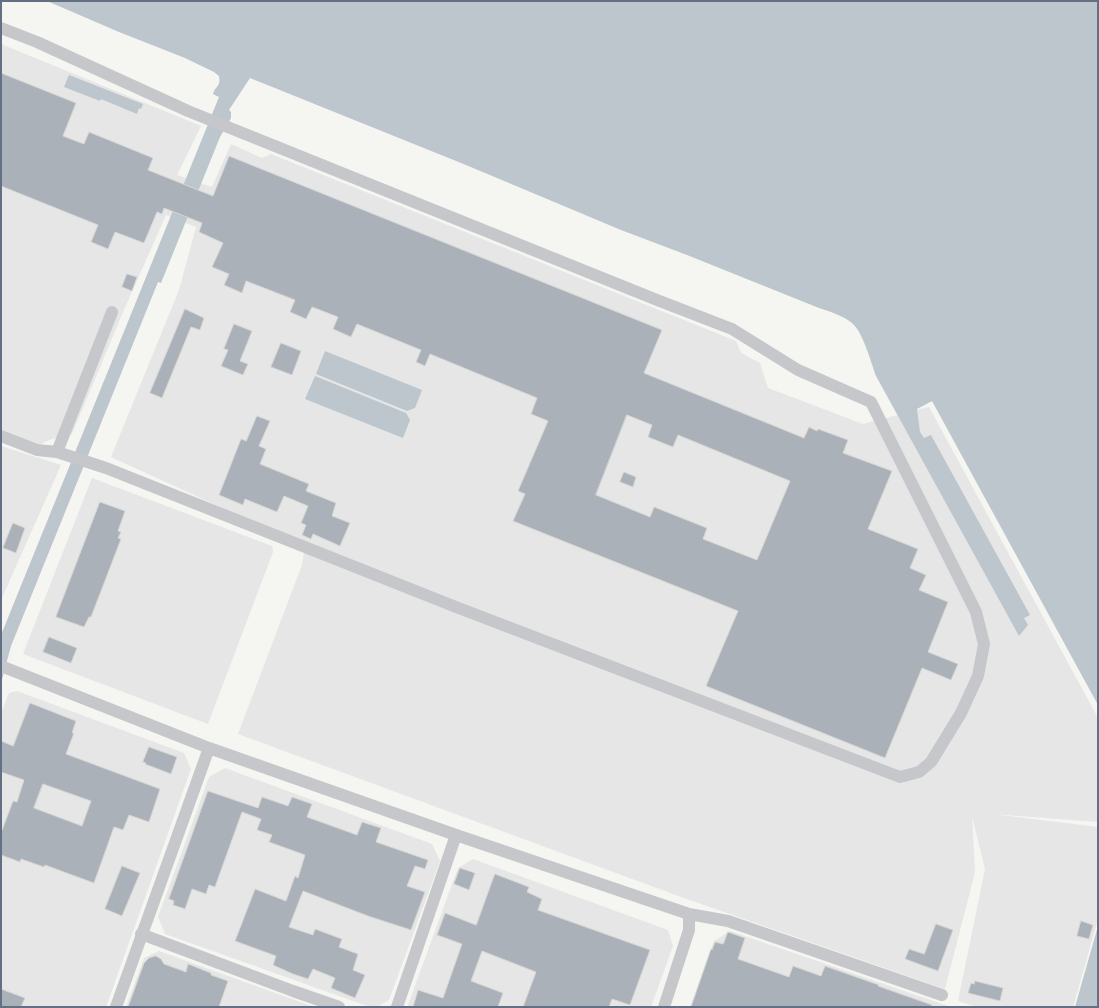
<!DOCTYPE html>
<html>
<head>
<meta charset="utf-8">
<style>
  body { margin:0 }
  #map { position:relative; width:1099px; height:1008px; overflow:hidden; background:#f5f5f1; font-family:Helvetica,sans-serif }
  canvas { display:block }
  .frame { position:absolute; inset:0; border:2px solid #637084; pointer-events:none }
</style>
</head>
<body>
<div id="map">
<canvas width="1099" height="1008"></canvas>
<div class="frame"></div>
</div>
<script>
const context = document.querySelector('canvas').getContext('2d');
context.lineJoin = 'round';
function paint(path, color) { context.fillStyle = color; context.fill(path, 'evenodd'); }
function trace(path, color, width, dash) { context.strokeStyle = color; context.lineWidth = width; context.lineCap = dash ? 'butt' : 'round'; context.setLineDash(dash || []); context.stroke(path); }
paint(new Path2D(`
  M1 44 201 126 177 175 212 187 231 144 262 158 271 154 736 341 741 353 760 363 768 388 863 424 929 407 1098 718V822L992 814 1098 827V919L1073 1007H977L958 1001 985 869 972 816 975 872 945 989 684 898 238 734 302 565 306 542 242 517 111 457 179 290 196 227 166 215 123 312 72 434 49 440 39 445 1 430Z
  M1 446 61 465 1 600Z
  M92 478 272 546 273 552 208 724 23 654Z
  M17 691 184 753 191 769 106 1007H1V713L9 693Z
  M225 768 432 844 440 861 389 1000 377 1007H370L165 934 158 917 209 777Z
  M473 859 668 930 673 946 651 1007H409L408 1005 458 868Z
  M730 931 939 1003 951 1007H690L714 941Z
  M159 951 314 1007H126L144 958Z`), '#e5e6e5');
paint(new Path2D(`
  M47 1H1098V705L932 401 917 409 920 432 924 438 931 435 1030 615 1024 618 1028 625 1019 636 876 376C871 362 864 336 854 325 845 316 831 312 819 308L687 255 621 230 466 165 250 78 229 110 231 112V118L220 137 161 283 158 282 11 646 1 683V635L219 97 213 94C215 86 221 87 219 76L214 72 185 58 119 32Z
  M69 75 143 104 141 109 139 108 137 114 101 99 100 101 64 87Z
  M325 351 422 390 415 408 407 411 316 374Z
  M315 376 406 413 410 420 403 438 305 399Z
  M1098 926V1007H1075Z`), '#bdc6cd');
const building = new Path2D(`
  M1 73 76 103 63 136 84 144 89 132 153 158 148 170 213 196 229 156 662 330 644 373 804 438 809 427 817 431 818 429 848 440 843 453 892 471 868 529 918 549 910 568 926 575 919 590 948 602 928 652 958 664 951 680 922 668 885 758 706 686 738 611 513 521 525 494 518 491 548 421 531 414 537 398 430 354 425 366 416 362 421 350 357 324 351 337 333 329 338 317 312 307 306 319 290 312 295 300 246 281 242 293 224 285 229 274 212 267 223 243 199 232 202 223 164 208 162 214 157 212 144 243 115 232 108 249 91 242 98 225 1 186ZM627 415 652 425 648 437 673 447 678 435 790 481 757 560 703 539 707 528 654 507 650 517 596 495Z
  M127 274 137 277 132 291 122 287Z
  M185 309 204 318 200 330 191 327 162 398 150 393Z
  M234 324 252 331 240 361 248 364 243 375 221 366 228 350 224 349Z
  M281 343 301 351 292 375 271 367Z
  M257 416 270 421 259 446 266 449 260 464 309 484 306 491 336 503 332 516 350 523 340 546 313 534 311 539 302 535 306 525 301 523 308 506 284 496 277 512 245 499 243 505 219 495 241 439 246 441Z
  M624 472 636 477 633 487 620 482Z
  M100 502 125 511 118 531 121 532 118 538 121 539 91 617H89L84 627 56 617Z
  M13 523 25 528 16 553 3 548Z
  M49 637 77 648 71 663 43 652Z
  M30 703 76 721 72 733H74L66 754 160 789 149 822 129 815 123 830 114 827 94 883 45 865 44 867 21 859 20 862 1 855V833L13 801 17 802 24 780 1 772V741L13 746ZM43 784 91 801 82 826 34 808Z
  M149 747 177 757 171 774 145 764 146 763 143 762Z
  M208 791 258 808 262 797 288 806 292 797 312 804 307 817 357 835 362 822 381 828 376 842 428 860 425 869 415 866 407 886 425 892 411 930 368 916 303 891 289 927 313 935 315 929 342 939 339 947 358 954 353 970 365 975 355 998 331 988 335 978 313 969 308 979 293 974 273 965 276 956 235 941 255 889 286 901 295 876 298 878 305 855 269 842 272 835 257 830 261 819 242 812 215 887 209 885 206 894 192 889 185 909 173 905 174 901 169 899Z
  M122 866 140 873 122 916 105 909Z
  M460 868 475 873 469 890 454 884Z
  M495 874 529 887 527 892 542 899 538 910 650 950 630 1005 612 999 609 1007H523L536 972 482 951 471 981 503 993 498 1007H413L418 990 443 998 462 944 437 935 445 913 476 925Z
  M1081 921 1093 925 1089 939 1077 936Z
  M936 924 953 930 938 971 905 959 909 949 924 954Z
  M728 932 745 938 738 959 789 977 793 966 821 976 825 966 879 985 878 986 932 1005 931 1007H691L711 949 712 950 715 942 723 944Z
  M156 956 161 959 164 964 186 972 188 964 211 973V975L228 981 219 1007H128L144 963 149 958Z
  M975 981 1003 988 1000 1001 968 993 971 983 974 984Z
  M1 989 25 998 21 1007H1Z`);
paint(building, '#aab1b8');
trace(building, '#d6d6d4', 1);
trace(new Path2D(`
  M1 28 37 42 188 111 657 300 732 329 798 370 871 402 976 612 984 644 978 676 961 713 931 762 919 772 900 777 456 607 106 468 57 452 37 450 1 436
  M57 452 112 312
  M1 666 209 748 456 835 689 914V930L664 1007
  M689 914 728 921 942 995
  M141 934 293 991 339 1007
  M116 1007 209 748
  M397 1007 456 835`), '#c5c7cb', 12);
</script>
</body>
</html>
